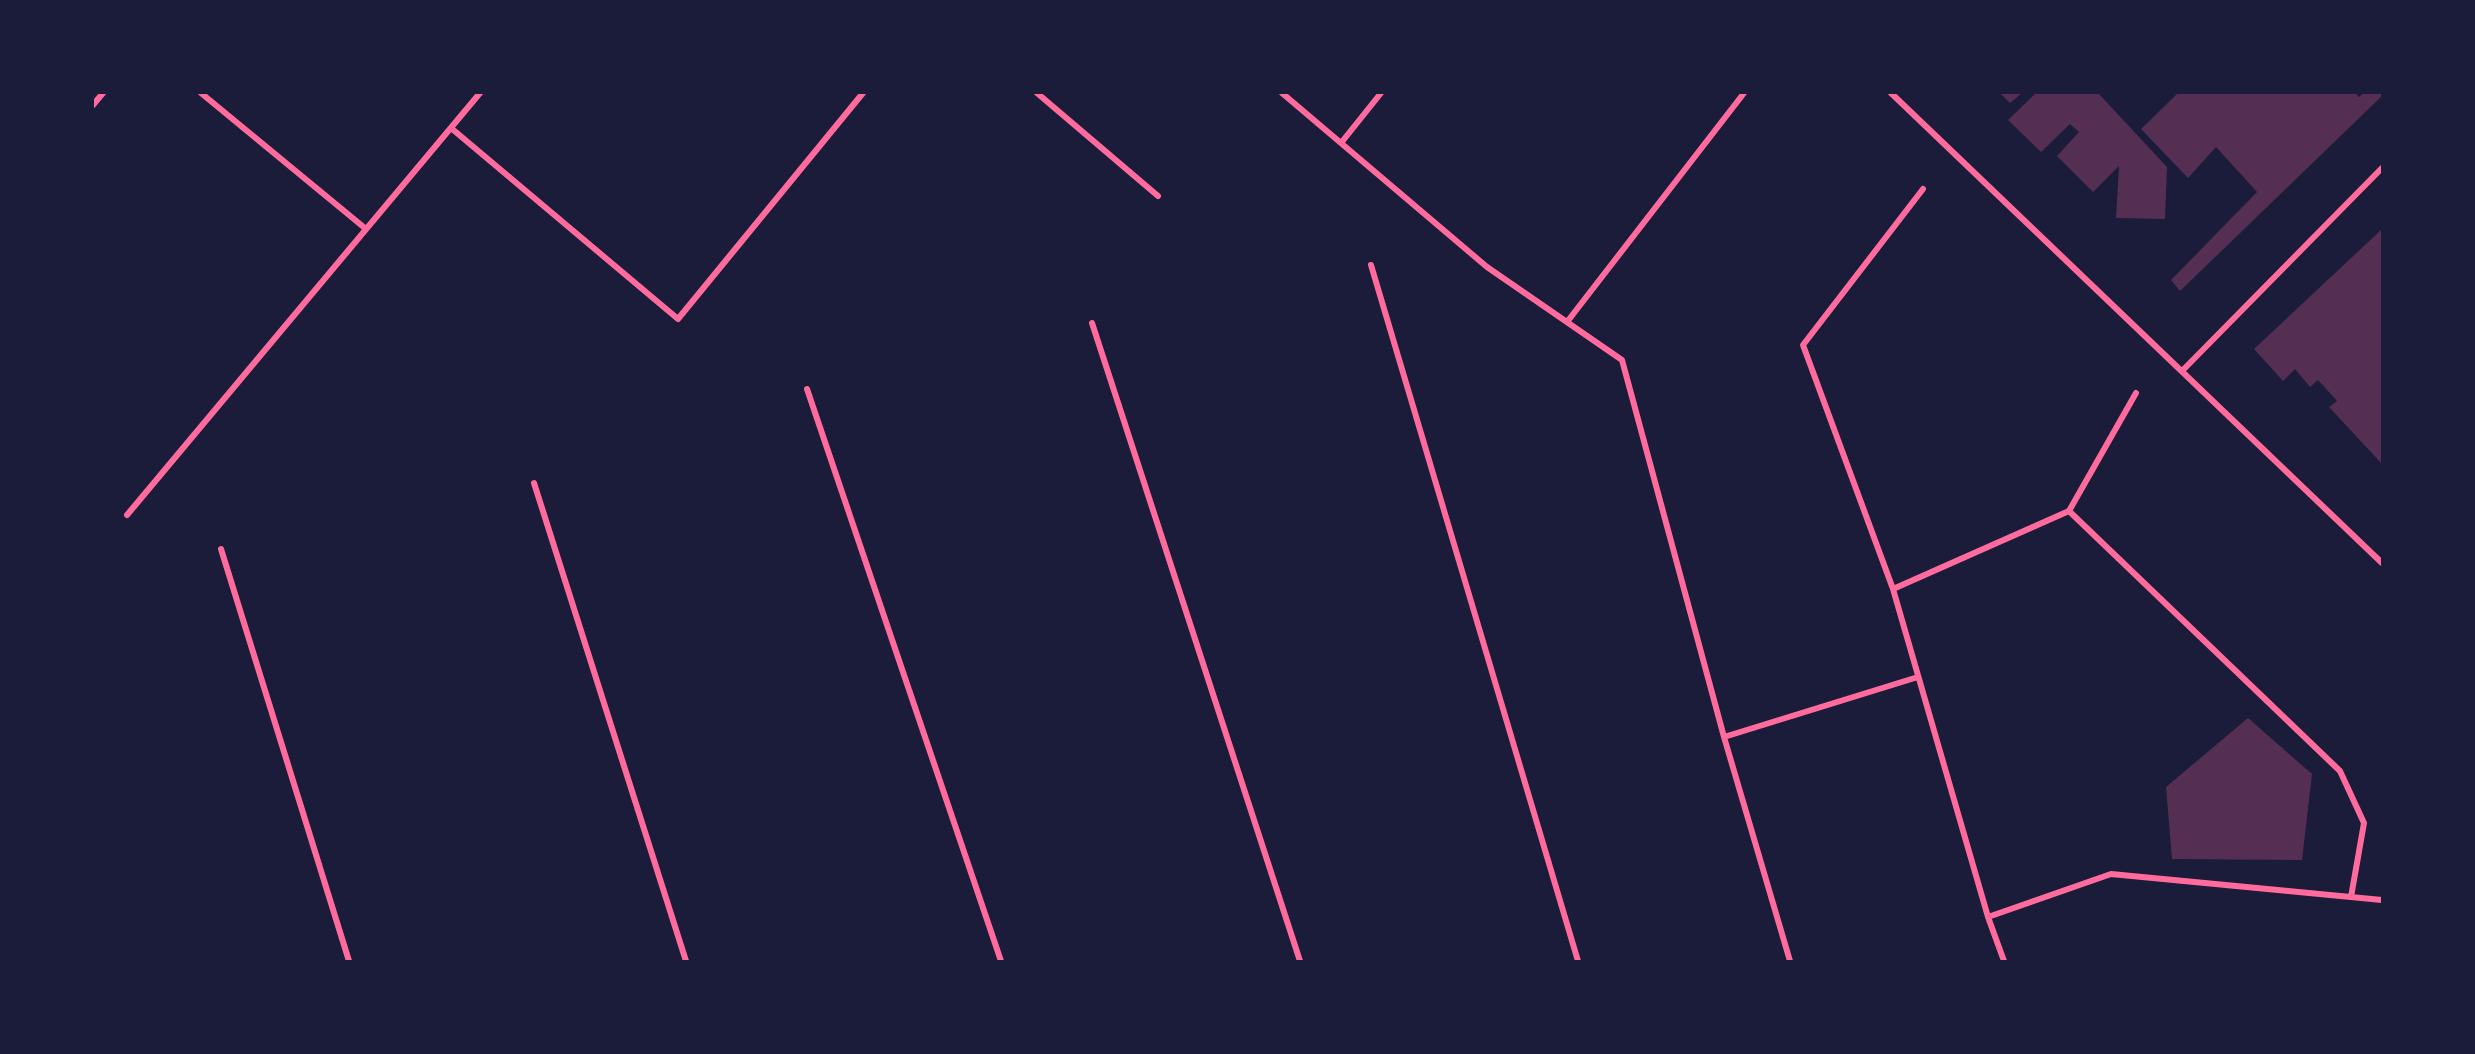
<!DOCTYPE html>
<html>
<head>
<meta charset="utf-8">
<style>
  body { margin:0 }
  #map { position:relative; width:2475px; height:1054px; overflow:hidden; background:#1b1b3a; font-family:"Fira Sans Condensed",sans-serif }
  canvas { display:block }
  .frame { position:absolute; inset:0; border:94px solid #1b1b3a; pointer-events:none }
</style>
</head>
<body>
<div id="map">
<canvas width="2475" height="1054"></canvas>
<div class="frame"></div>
</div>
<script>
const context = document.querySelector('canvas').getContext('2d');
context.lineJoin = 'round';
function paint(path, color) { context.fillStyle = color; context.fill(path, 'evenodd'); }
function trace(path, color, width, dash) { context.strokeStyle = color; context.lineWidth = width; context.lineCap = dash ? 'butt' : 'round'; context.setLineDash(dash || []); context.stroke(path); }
paint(new Path2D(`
  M2000 93H2022L2010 103Z
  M2036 93H2098L2167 167 2165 219 2116 218 2119 166 2093 192 2057 156 2079 132 2070 124 2041 152 2008 120Z
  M2178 93H2355L2359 97 2364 93H2382V96L2180 291 2171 280 2257 192 2216 147 2188 178 2141 129Z
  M2382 229V464L2329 407 2337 401 2318 380 2310 387 2295 369 2283 381 2254 349Z
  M2248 718 2312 774 2302 860 2172 859 2166 787Z`), '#542f53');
trace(new Path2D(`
  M201 93 366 229
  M1037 93 1158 196
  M1282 93 1487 267 1622 360 1724 737 1790 961
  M1891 93 2382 563
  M93 105 103 93
  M451 128 678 319 863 93
  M1341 143 1381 93
  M1923 189 1803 345 1893 589 1988 917 2004 961
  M1371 265 1578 961
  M1567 322 1744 93
  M1092 323 1300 961
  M2182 371 2382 168
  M807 389 1001 961
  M534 483 686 961
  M2069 511 2340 771 2364 823 2351 897
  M127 515 480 93
  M221 549 349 961
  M1893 589 2069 511 2136 393
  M1724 737 1918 677
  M1988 917 2111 874 2382 900`), '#ff6b9d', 6);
</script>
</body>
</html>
